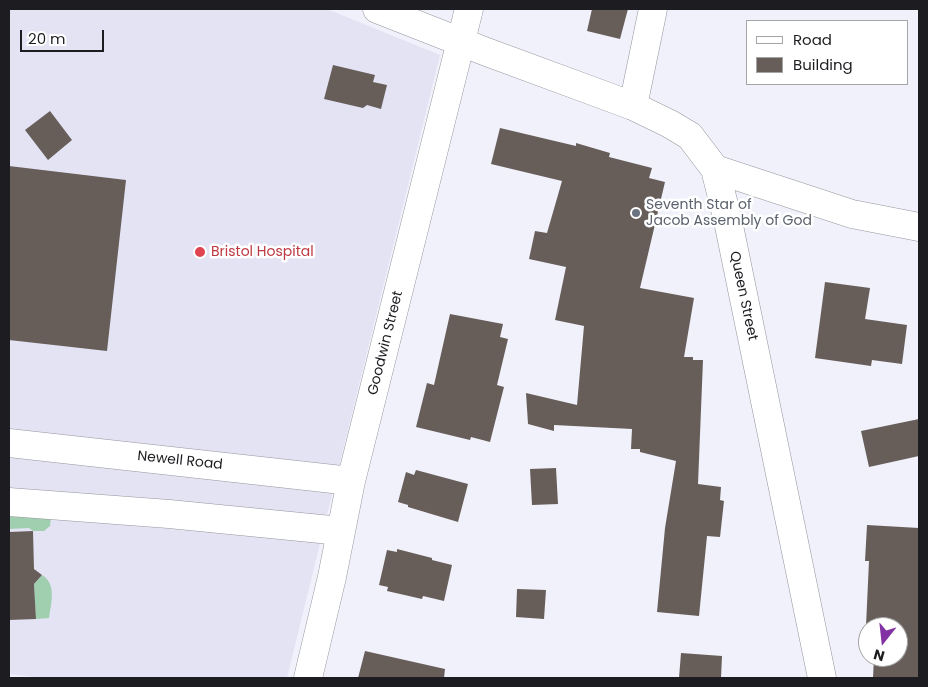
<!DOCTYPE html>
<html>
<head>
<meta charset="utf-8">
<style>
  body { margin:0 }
  #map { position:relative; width:928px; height:687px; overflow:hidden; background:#f1f1fb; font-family:Poppins,sans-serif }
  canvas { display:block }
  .frame { position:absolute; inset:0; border:10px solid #1d1d21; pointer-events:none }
  .legend { position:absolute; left:746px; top:20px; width:162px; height:65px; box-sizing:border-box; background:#fff; border:1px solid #a5a5a6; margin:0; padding:6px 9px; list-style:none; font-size:15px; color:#1d1d21 }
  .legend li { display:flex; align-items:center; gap:10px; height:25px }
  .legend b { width:25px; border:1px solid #a5a5a6 }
  .north { position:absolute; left:858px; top:617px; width:50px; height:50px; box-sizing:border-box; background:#fff; border:1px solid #a5a5a6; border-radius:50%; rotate:196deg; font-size:14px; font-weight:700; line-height:20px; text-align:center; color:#1d1d21 }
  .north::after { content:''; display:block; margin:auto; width:18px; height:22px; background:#8232a2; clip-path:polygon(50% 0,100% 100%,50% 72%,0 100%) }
  .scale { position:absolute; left:20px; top:30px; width:84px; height:22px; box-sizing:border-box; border:2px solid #1d1d21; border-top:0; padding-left:6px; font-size:15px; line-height:18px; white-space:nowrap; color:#1d1d21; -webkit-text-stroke:4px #fff; paint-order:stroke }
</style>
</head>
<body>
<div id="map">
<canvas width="928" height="687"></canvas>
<div class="frame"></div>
<ul class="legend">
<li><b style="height:6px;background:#fff"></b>Road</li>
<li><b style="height:14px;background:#675e5a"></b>Building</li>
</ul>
<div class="north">N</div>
<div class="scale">20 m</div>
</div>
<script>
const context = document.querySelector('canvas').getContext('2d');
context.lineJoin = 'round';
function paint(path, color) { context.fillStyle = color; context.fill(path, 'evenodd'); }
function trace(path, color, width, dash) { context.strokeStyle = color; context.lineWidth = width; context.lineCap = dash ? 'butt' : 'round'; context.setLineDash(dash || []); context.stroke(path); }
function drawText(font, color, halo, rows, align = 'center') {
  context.font = font + ' Poppins,sans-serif'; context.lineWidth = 5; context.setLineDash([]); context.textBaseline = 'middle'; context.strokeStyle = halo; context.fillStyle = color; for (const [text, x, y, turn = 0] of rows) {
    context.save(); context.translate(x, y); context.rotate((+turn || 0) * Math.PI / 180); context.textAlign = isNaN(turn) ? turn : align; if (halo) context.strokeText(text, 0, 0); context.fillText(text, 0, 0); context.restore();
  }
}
paint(new Path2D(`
  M9 9H327L440 55 287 678H43L9 674Z`), '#e3e3f4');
paint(new Path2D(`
  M9 493 53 498 50 526 44 531H33L29 528 9 529Z
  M42 575C57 584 51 604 49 618L36 619 34 584Z`), '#a0cfb0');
paint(new Path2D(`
  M592 9H628L620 39 587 31Z
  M333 65 375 75 373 82 387 85 381 109 367 105 363 108 324 99Z
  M50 111 72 140 48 160 25 130Z
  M500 128 576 146V143L610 153 609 157 652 168 649 178 665 182 640 288 694 298 684 357H693V360H703L698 484 721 487 720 500 724 501 720 537 707 536 699 616 657 612 665 528 676 461 640 452V449H631L632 429 554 425V431L528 424 526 393 577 405 584 326 555 320 566 267 529 259 535 231 547 233 562 181 491 164Z
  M9 166 126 180 107 351 9 340Z
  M825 282 870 288 865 319 907 325 902 364 872 360 871 366 815 358Z
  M450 314 503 324 500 337 508 339 497 385 504 387 490 442 471 437 470 440 416 427 427 383 434 385Z
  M919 419V456L869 467 861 431Z
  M556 468 558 504 532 505 530 469Z
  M416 470 468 484 458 522 408 507V505L398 502 406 472 414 475Z
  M867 525 919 528V678H873L874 657H898V627L866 626 869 561H865Z
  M33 531 34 569 42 575 34 584 36 619 9 620V532Z
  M397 549 432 558V560L452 565 444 601 423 596 422 599 387 591 388 587 379 585 387 550 397 552Z
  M517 589 546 590 544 619 516 617Z
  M365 651 445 669 444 678H358Z
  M681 653 722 656 721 678H679Z`), '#675e5a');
const street = new Path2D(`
  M377 9 484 51 633 106 670 124 690 136 715 169 728 221 822 678
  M633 106 653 9
  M715 169 852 214 919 227
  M9 443 351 481
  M9 502 169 514 341 531
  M308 678 332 577 351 481 469 9`);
trace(street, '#95959e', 29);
trace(street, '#fff', 28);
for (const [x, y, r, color] of [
  [636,213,5,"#6b7280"],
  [200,252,6,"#e0444e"]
]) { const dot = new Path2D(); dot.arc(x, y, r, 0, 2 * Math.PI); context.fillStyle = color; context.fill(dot); trace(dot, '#fff', 2); }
drawText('14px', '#5b616d', '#fff', [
  ["Seventh Star of",646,205],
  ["Jacob Assembly of God",646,221]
], 'left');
drawText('14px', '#be3a42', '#fff', [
  ["Bristol Hospital",211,252]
], 'left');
drawText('14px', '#1d1d21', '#fff', [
  ["Queen Street",743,296,78],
  ["Goodwin Street",386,343,-76],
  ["Newell Road",180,461,6]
]);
</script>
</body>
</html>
